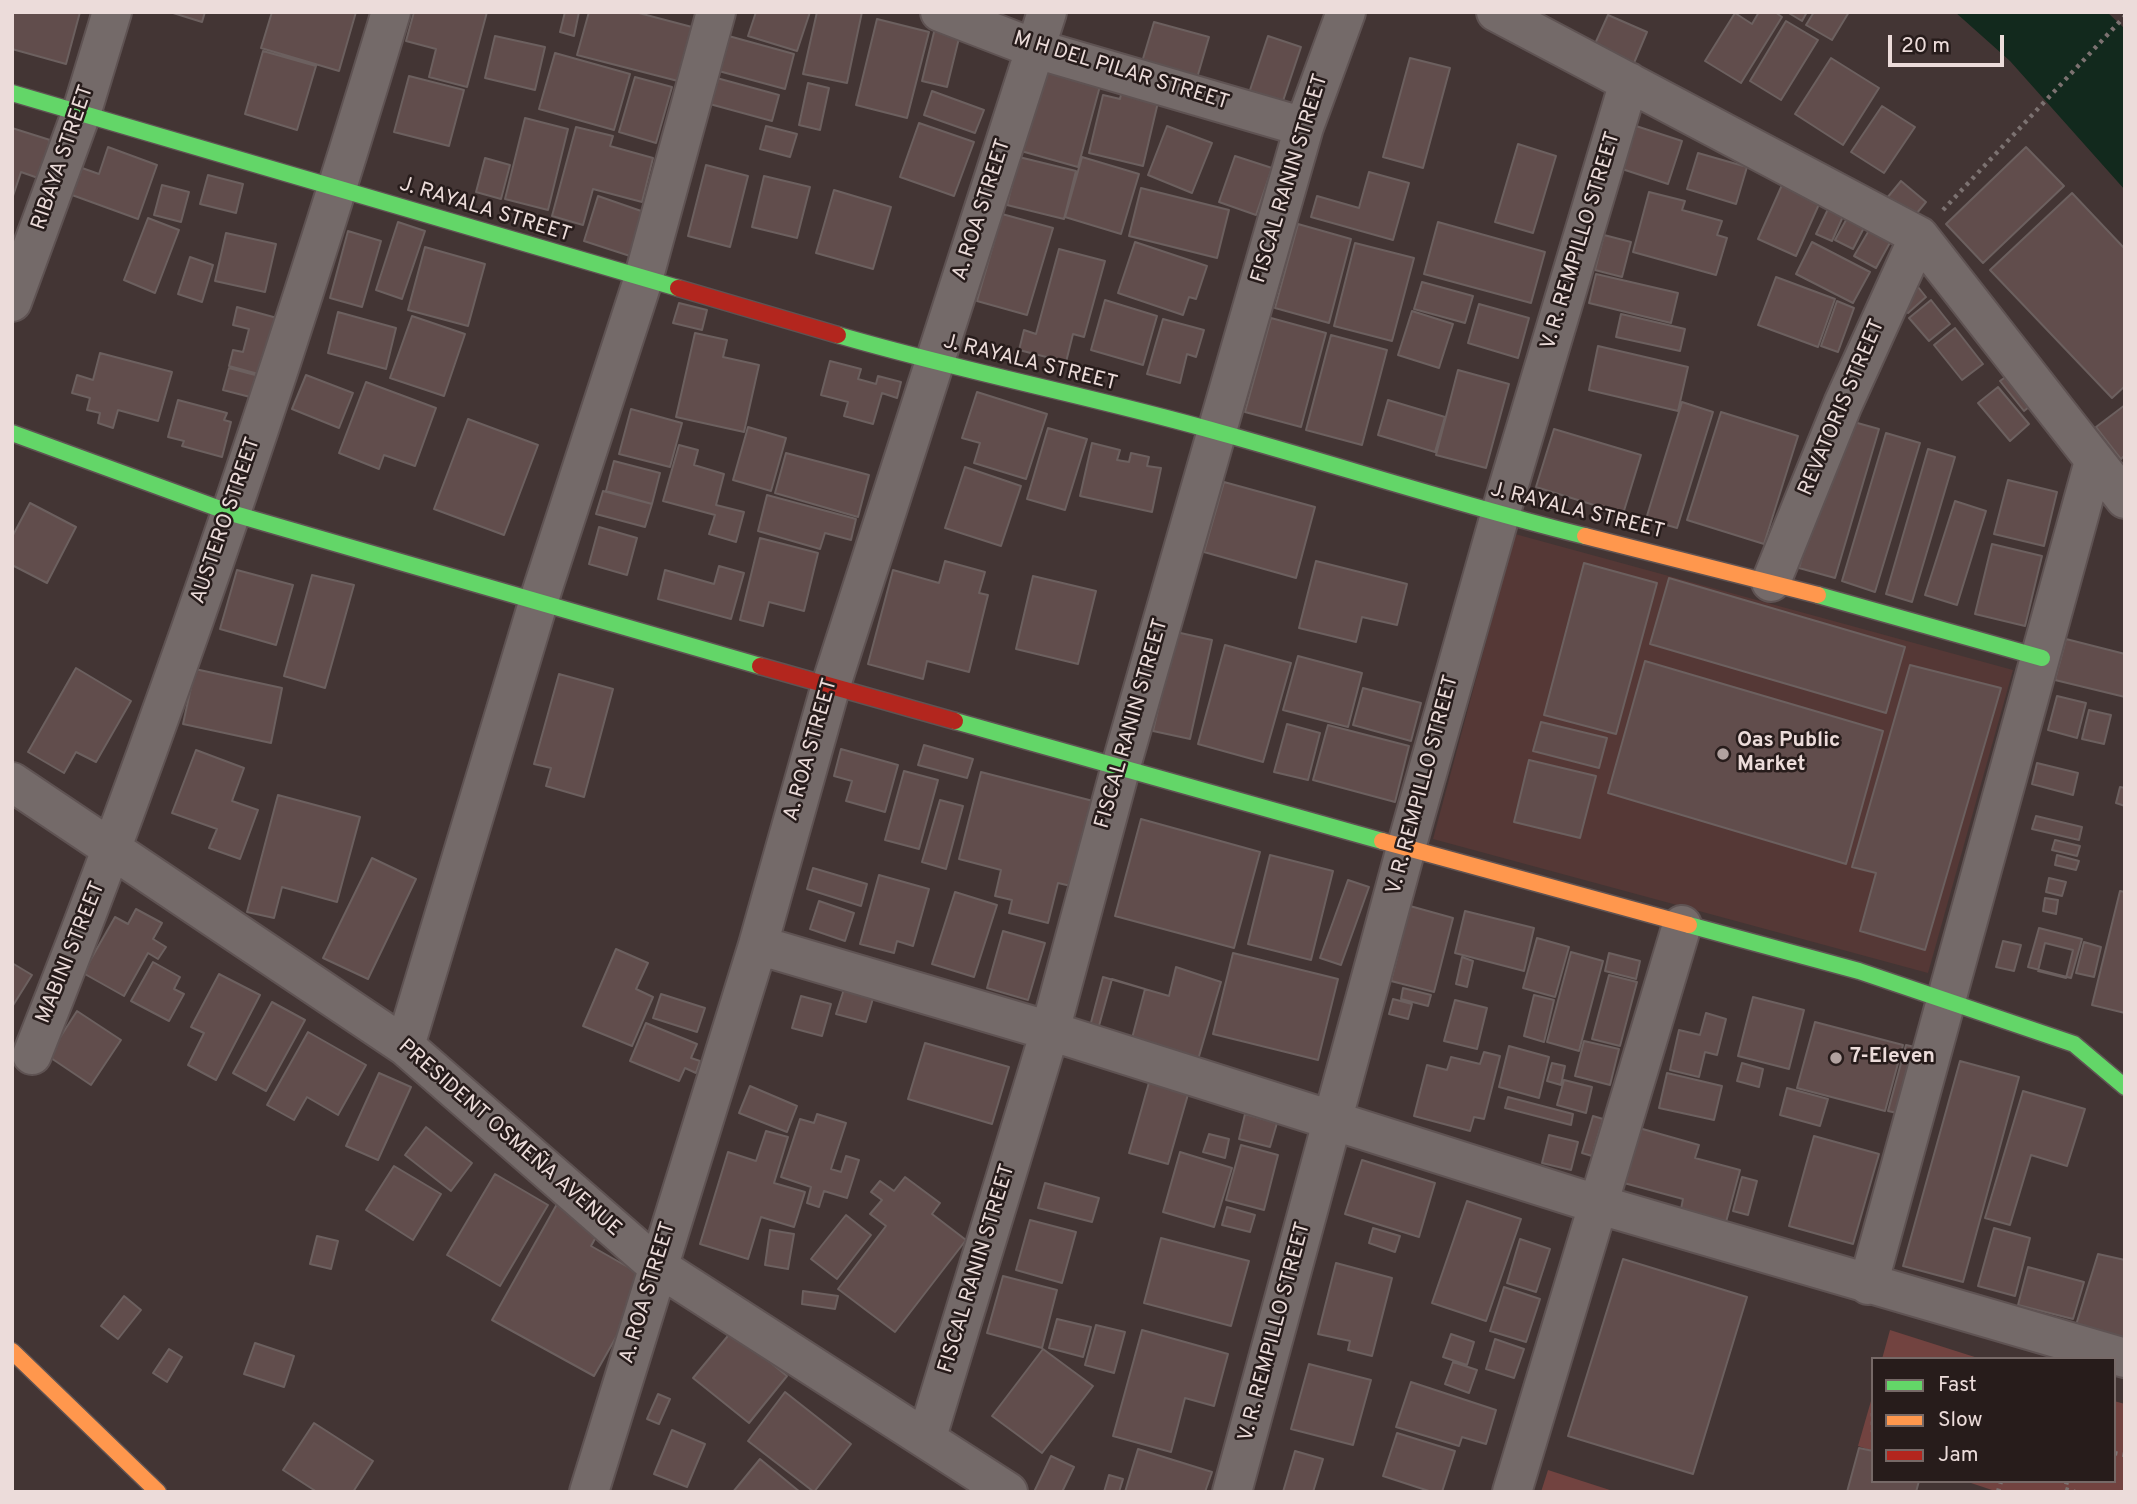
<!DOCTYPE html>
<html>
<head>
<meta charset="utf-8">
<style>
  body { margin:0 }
  #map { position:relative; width:2137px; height:1504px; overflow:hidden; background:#433534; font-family:Overpass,sans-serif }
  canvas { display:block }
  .frame { position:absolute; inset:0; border:14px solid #ecdcda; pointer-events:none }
  .legend { position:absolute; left:1871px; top:1357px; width:245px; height:126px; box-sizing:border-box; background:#271c1b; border:2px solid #766967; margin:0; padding:9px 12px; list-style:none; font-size:21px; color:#ecdcda }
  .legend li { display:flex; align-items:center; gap:14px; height:35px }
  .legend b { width:35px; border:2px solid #766967 }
  .scale { position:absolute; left:1888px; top:35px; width:116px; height:32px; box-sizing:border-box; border:4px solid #ecdcda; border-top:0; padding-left:9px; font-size:21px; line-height:24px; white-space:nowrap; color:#ecdcda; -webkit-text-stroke:5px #271c1b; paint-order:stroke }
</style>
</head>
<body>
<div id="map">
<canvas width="2137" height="1504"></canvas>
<div class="frame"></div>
<ul class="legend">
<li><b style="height:9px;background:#63d668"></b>Fast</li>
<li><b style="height:9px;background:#ff974d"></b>Slow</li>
<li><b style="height:9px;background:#b3261e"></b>Jam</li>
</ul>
<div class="scale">20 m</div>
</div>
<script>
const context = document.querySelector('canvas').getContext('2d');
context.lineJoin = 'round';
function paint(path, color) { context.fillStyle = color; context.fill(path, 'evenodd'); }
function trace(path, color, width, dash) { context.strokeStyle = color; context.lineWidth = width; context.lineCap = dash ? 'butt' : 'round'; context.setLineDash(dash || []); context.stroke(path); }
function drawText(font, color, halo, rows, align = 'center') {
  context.font = font + ' Overpass,sans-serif'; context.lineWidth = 5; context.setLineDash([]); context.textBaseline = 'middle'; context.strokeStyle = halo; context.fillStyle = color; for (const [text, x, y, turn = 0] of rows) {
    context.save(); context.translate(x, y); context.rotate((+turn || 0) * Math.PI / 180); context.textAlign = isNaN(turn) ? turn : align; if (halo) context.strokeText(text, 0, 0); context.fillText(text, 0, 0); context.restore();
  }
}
paint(new Path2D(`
  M1515 534 2013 670 1928 973 1433 839Z`), '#553836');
paint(new Path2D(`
  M1890 1330 1981 1359H1882Z
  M1873 1394V1451L1858 1446Z
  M2114 1401 2125 1404V1492H1998L1965 1481H2114Z
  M1548 1470 1616 1492H1541Z`), '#724340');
paint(new Path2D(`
  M1955 12H2107L2125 29V190L2010 61Z`), '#12291d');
const building = new Path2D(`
  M12 12H80L66 64 12 49Z
  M170 12H205L202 22Z
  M272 12H356L339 71 261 48Z
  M414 12H487L467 87 429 77 436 49 406 41Z
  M565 12H579L574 36 560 32Z
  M589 12H635L692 27 678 81 577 55Z
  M756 12H810L797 51 748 36Z
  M817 12H862L847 83 803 74Z
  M1759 12H1775L1782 17 1741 83 1705 61 1735 13 1752 24Z
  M1787 12H1807L1802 21Z
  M1814 12H1849L1832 40 1806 25Z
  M1608 15 1647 32 1634 63 1594 46Z
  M877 19 929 32 907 118 856 105Z
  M1786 21 1818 40 1781 100 1750 81Z
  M1154 22 1209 37 1197 78 1142 62Z
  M935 28 960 34 947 87 922 81Z
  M725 35 794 54 785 89 715 70Z
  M495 36 545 47 535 90 485 78Z
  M1268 36 1301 47 1282 104 1249 93Z
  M263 51 316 66 297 130 245 114Z
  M555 53 630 74 614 130 539 109Z
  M1410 58 1450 68 1423 168 1383 157Z
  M1831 58 1879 88 1843 145 1795 114Z
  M1047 59 1103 75 1078 167 1021 151Z
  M409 76 464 90 449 146 394 132Z
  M635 77 672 87 656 143 619 132Z
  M713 77 779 95 772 121 706 103Z
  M808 83 829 88 820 130 799 125Z
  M1122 90 1159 98 1143 166 1089 153 1103 95 1120 99Z
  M932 91 984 110 975 133 924 115Z
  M1882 106 1915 127 1884 173 1851 152Z
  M525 118 568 129 548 210 505 199Z
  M919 123 974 142 954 196 900 177Z
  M766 126 797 134 790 157 760 149Z
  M1167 126 1212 143 1192 193 1148 175Z
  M1636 126 1682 141 1668 184 1622 169Z
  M576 127 613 136 610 146 653 158 642 202 593 189 583 225 552 216Z
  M12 128 50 140 38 178 21 172 12 199Z
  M1518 144 1556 156 1533 233 1495 222Z
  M108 147 157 165 138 219 72 195 82 168 99 174Z
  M2026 147 2064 186 1983 263 1946 224Z
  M1698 153 1747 167 1736 204 1687 189Z
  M1235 156 1272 168 1256 215 1219 202Z
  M1019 157 1076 171 1064 219 1007 205Z
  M1082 157 1139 174 1121 234 1065 217Z
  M485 158 510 165 501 199 476 192Z
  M706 165 748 176 730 247 688 236Z
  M1369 172 1409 183 1393 240 1311 217 1317 196 1359 208Z
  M208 175 243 184 236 213 200 204Z
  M764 176 810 187 797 238 752 227Z
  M1901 181 1926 202 1912 219 1887 198Z
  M162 185 189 192 181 222 154 215Z
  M1782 185 1820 202 1796 256 1758 239Z
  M1141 188 1229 210 1217 258 1129 236Z
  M834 190 891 207 873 269 816 253Z
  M1649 192 1685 201 1682 210 1722 221 1717 235 1727 238 1716 275 1633 252Z
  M2072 193 2125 249V386L2112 398 1990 270Z
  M598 196 644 212 630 256 584 241Z
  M1830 205 1845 212 1832 241 1816 234Z
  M1851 211 1868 220 1853 249 1835 240Z
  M1002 214 1053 228 1027 315 977 301Z
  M148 218 179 230 155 293 124 280Z
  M398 222 425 231 402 299 376 290Z
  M1438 222 1545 252 1531 303 1424 274Z
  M1298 224 1351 239 1329 323 1275 308Z
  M1871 227 1892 239 1876 268 1854 256Z
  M348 231 381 241 362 307 330 298Z
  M226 233 276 244 265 292 215 281Z
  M1604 235 1631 242 1622 277 1595 270Z
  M1135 242 1207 266 1196 299 1189 297 1183 315 1118 293Z
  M1812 242 1870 272 1853 303 1796 274Z
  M1355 243 1414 258 1392 341 1334 326Z
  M425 247 485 264 468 326 408 310Z
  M1059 249 1105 261 1084 337 1073 334 1066 362 1019 350 1024 330 1036 334Z
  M190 257 213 265 202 302 178 294Z
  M1596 274 1678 293 1671 323 1589 303Z
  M1776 277 1835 299 1818 347 1758 325Z
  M1422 282 1473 296 1465 323 1414 309Z
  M1918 287 1926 297 1908 313 1899 304Z
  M1105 300 1157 316 1143 365 1091 350Z
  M1931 300 1950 324 1929 341 1909 318Z
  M1837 301 1854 308 1838 352 1821 346Z
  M679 303 707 310 702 330 673 323Z
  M1479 304 1529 318 1518 358 1468 343Z
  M237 307 277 318 262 375 229 366 233 350 243 352 249 329 233 325Z
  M1412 311 1453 324 1439 368 1398 355Z
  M338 312 396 328 386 369 328 353Z
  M1621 314 1685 329 1680 351 1616 337Z
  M412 316 465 334 444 396 390 378Z
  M1271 318 1326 333 1301 427 1245 412Z
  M1163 319 1204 330 1196 357 1187 354 1180 383 1147 374Z
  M1955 328 1983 364 1962 380 1934 345Z
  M695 333 727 340 723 357 759 365 744 432 676 417Z
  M1331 335 1387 350 1362 445 1306 430Z
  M1598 346 1688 367 1678 411 1589 390Z
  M100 353 172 372 158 421 118 410 113 428 98 423 100 413 87 410 90 398 72 393 77 375 93 380Z
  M830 361 861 369 858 379 876 384 878 376 901 382 897 398 882 393 873 424 844 416 848 402 821 395Z
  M229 368 259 376 254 398 223 390Z
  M1458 370 1509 384 1486 468 1436 455Z
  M2011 373 2034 403 2024 411 2000 381Z
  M306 375 353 393 339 428 292 409Z
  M366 382 436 408 415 466 384 455 379 469 339 453Z
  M1998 387 2029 424 2010 441 1978 403Z
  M977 392 1047 414 1026 479 974 463 980 443 962 438Z
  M178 400 227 413 224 420 231 422 222 457 182 446 184 441 168 437Z
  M1388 400 1445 417 1435 452 1378 435Z
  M1682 402 1713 412 1677 528 1646 519Z
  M2125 405V455L2121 459 2096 427Z
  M631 409 682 423 670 467 619 454Z
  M1721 412 1798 436 1764 544 1687 520Z
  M468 419 538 445 504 535 434 509Z
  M1843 419 1879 429 1835 578 1799 568Z
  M748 427 786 438 771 491 733 480Z
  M1048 428 1087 439 1065 510 1027 499Z
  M1554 429 1641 455 1623 514 1536 487Z
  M1886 433 1920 443 1875 592 1842 581Z
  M1092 443 1120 450 1117 460 1129 462 1131 453 1149 457 1147 466 1161 468 1152 512 1080 496Z
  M679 445 698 450 694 465 724 474 716 505 744 512 736 542 709 534 715 515 663 501Z
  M1928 449 1955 457 1912 602 1886 594Z
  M786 453 869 475 858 517 775 493Z
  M614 461 660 473 652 504 606 491Z
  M965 467 1021 486 1001 546 945 528Z
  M2008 480 2057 492 2044 546 1994 534Z
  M1224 482 1315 507 1296 578 1204 552Z
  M603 491 652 504 645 527 596 514Z
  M767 495 856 519 851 540 825 533 820 549 758 531Z
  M1955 501 1986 511 1957 605 1925 595Z
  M30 503 76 527 47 583 12 565V537Z
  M599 527 637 538 627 575 589 564Z
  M760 538 818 553 804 611 769 602 763 626 740 620Z
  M1992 544 2042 556 2025 626 1975 614Z
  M945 561 985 572 979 593 988 595 969 672 927 661 923 679 868 664 893 570 939 583Z
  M1316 561 1407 584 1397 625 1362 617 1356 642 1299 628Z
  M1584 563 1657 583 1616 734 1544 715Z
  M719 566 744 573 731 619 658 599 665 570 714 584Z
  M237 570 293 585 276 645 220 629Z
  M312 575 354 585 325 688 284 676Z
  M1033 576 1096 591 1078 664 1016 649Z
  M1669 578 1905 647 1886 713 1650 644Z
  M1176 632 1212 640 1190 739 1153 731Z
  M2066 639 2125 654V697L2055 680Z
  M1225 645 1291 663 1263 762 1198 744Z
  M1298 656 1362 673 1348 727 1283 710Z
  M1645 661 1883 731 1846 864 1608 793Z
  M1910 665 2001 688 1925 950 1860 931 1876 873 1852 867Z
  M76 668 131 701 96 762 76 752 64 773 28 752Z
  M195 669 282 688 271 743 183 724Z
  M559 674 613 689 584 797 546 786 551 768 534 764Z
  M1363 688 1421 703 1411 741 1353 725Z
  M2057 696 2086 703 2077 738 2048 730Z
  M2089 710 2111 715 2104 744 2082 739Z
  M1541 722 1607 738 1599 768 1533 751Z
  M1287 724 1320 733 1308 780 1274 772Z
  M1328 725 1409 746 1395 802 1313 780Z
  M924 745 973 759 967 778 918 765Z
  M841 749 898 765 885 812 846 801 852 781 834 776Z
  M196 750 244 768 232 801 258 810 240 859 209 848 217 829 172 813Z
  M1529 760 1596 776 1580 838 1514 822Z
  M2037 763 2078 773 2073 795 2032 784Z
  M904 771 938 780 919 849 885 840Z
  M981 772 1093 801 1071 886 1058 883 1048 923 1009 913 1012 900 995 896 1001 870 959 859Z
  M2120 787 2125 788V806L2116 803Z
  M278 795 360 817 337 902 282 887 274 918 247 912Z
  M940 800 963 806 946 869 922 862Z
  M2036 816 2082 827 2079 840 2032 829Z
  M1141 819 1260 852 1234 948 1115 916Z
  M2055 840 2080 846 2077 856 2052 850Z
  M1270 855 1333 871 1311 960 1248 944Z
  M2057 855 2079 861 2076 870 2055 865Z
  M372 858 416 879 368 979 323 958Z
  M813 868 867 884 861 906 807 889Z
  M879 875 929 889 913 946 897 941 894 953 860 944Z
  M2049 878 2066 882 2062 896 2046 892Z
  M1348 880 1369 887 1341 965 1320 958Z
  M2120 891 2125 892V1013L2092 1005Z
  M955 892 997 905 974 977 932 964Z
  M2045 898 2058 900 2056 914 2043 911Z
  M819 901 854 913 845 941 810 929Z
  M1410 906 1453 918 1434 992 1391 981Z
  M136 909 162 923 153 939 166 947 158 959 148 953 124 996 83 973 115 917 128 924Z
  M1465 911 1534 928 1524 971 1455 953Z
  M2039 928 2082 939 2071 978 2028 967Z
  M1003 931 1045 943 1028 1000 987 988Z
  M1537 938 1569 947 1555 997 1523 988Z
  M2003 941 2021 945 2014 971 1996 967Z
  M2084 942 2101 947 2094 977 2076 973Z
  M2045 943 2073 950 2066 978 2038 971Z
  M616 949 648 963 636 989 653 997 632 1046 583 1026Z
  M1571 952 1603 961 1579 1051 1547 1042Z
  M1233 953 1338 979 1318 1060 1213 1034Z
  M1609 953 1640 961 1636 979 1605 971Z
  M1462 957 1473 961 1467 987 1456 984Z
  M153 962 180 977 174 989 184 994 169 1021 131 1001Z
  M12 963 32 975 12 1007Z
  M1176 967 1221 982 1197 1063 1089 1030 1103 977 1169 996Z
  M219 974 260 995 216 1080 188 1065 204 1033 191 1027Z
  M1609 975 1637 982 1620 1046 1592 1039Z
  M1112 979 1145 989 1131 1042 1097 1033Z
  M845 986 874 995 866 1022 836 1014Z
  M1403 988 1431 995 1428 1006 1401 999Z
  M661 994 705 1008 697 1032 653 1018Z
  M1534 995 1554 1000 1544 1042 1524 1036Z
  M801 996 831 1004 822 1036 792 1028Z
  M1753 997 1804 1010 1789 1069 1738 1056Z
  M1393 999 1412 1004 1408 1019 1389 1014Z
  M1455 1000 1487 1008 1477 1049 1444 1041Z
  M272 1002 305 1020 266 1091 233 1073Z
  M77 1011 121 1040 91 1085 48 1056Z
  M1706 1013 1726 1019 1717 1055 1705 1052 1699 1077 1670 1070 1679 1030 1700 1035Z
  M1815 1022 1903 1045 1885 1111 1797 1088Z
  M646 1023 697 1044 691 1058 700 1061 696 1073 685 1068 679 1081 630 1061Z
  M308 1032 366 1065 338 1115 307 1097 294 1120 267 1105Z
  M1584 1041 1619 1049 1610 1085 1575 1076Z
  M925 1043 1009 1067 992 1124 908 1099Z
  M1906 1045 1915 1047 1897 1113 1888 1111Z
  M1509 1046 1549 1057 1539 1098 1499 1087Z
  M1484 1052 1500 1056 1484 1119 1474 1117 1470 1131 1414 1116 1427 1065 1447 1070 1451 1057 1480 1064Z
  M1960 1061 2019 1077 1963 1282 1903 1266Z
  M1552 1063 1565 1066 1561 1085 1547 1081Z
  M1742 1063 1763 1069 1759 1087 1737 1081Z
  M379 1073 411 1087 378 1160 346 1146Z
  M1667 1073 1722 1086 1714 1120 1659 1108Z
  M1150 1079 1189 1091 1168 1164 1129 1153Z
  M1564 1080 1592 1087 1586 1113 1557 1105Z
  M750 1086 797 1106 787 1132 739 1113Z
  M1787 1088 1828 1099 1820 1126 1780 1115Z
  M2023 1091 2085 1109 2067 1166 2031 1155 2010 1225 1985 1218Z
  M1508 1097 1573 1114 1571 1125 1505 1108Z
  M817 1114 846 1123 831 1169 841 1172 846 1156 859 1160 847 1198 824 1191 819 1207 807 1203 811 1187 781 1177 800 1119 814 1123Z
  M1245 1114 1277 1123 1270 1147 1239 1139Z
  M1593 1116 1603 1119 1592 1156 1582 1153Z
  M426 1127 472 1163 451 1191 405 1155Z
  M1639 1128 1699 1145 1695 1158 1740 1170 1726 1222 1681 1209 1683 1199 1624 1183Z
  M766 1131 788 1137 774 1183 805 1192 794 1227 761 1217 748 1259 700 1244 728 1152 756 1161Z
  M1209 1134 1229 1139 1225 1158 1203 1152Z
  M1549 1135 1578 1142 1571 1170 1542 1163Z
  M1814 1136 1879 1154 1853 1244 1789 1226Z
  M1241 1145 1278 1155 1264 1210 1226 1200Z
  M1180 1152 1232 1168 1214 1227 1163 1212Z
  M1362 1160 1435 1183 1419 1237 1345 1214Z
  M394 1166 441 1194 413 1240 366 1210Z
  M495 1174 548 1205 500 1286 447 1255Z
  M905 1177 940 1203 932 1214 966 1240 895 1332 838 1289 886 1226 870 1214 882 1200 871 1192 880 1181 894 1191Z
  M1742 1177 1757 1181 1748 1215 1733 1211Z
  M1045 1183 1099 1198 1092 1222 1038 1208Z
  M1467 1201 1521 1219 1486 1321 1432 1303Z
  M557 1204 601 1228 591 1246 649 1279 594 1376 492 1320Z
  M1227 1207 1255 1215 1250 1232 1222 1225Z
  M846 1215 871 1235 837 1279 811 1259Z
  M1030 1220 1076 1232 1062 1283 1016 1270Z
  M1373 1228 1400 1236 1395 1252 1369 1243Z
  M1994 1228 2030 1238 2015 1296 1978 1286Z
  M770 1230 794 1234 788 1269 765 1265Z
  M317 1236 338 1241 331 1269 310 1264Z
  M1161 1238 1249 1261 1231 1326 1144 1303Z
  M1520 1239 1550 1249 1536 1292 1507 1283Z
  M2098 1254 2125 1260V1338L2076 1325Z
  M1623 1259 1747 1297 1693 1474 1568 1436Z
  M1336 1263 1392 1278 1372 1356 1348 1350 1350 1341 1318 1334Z
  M2028 1267 2084 1282 2073 1319 2018 1305Z
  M1003 1276 1057 1290 1042 1348 987 1333Z
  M1504 1287 1540 1299 1526 1342 1490 1331Z
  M803 1291 838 1296 835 1309 802 1304Z
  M124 1296 141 1310 118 1339 101 1326Z
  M1057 1319 1091 1327 1083 1357 1049 1348Z
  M1096 1325 1125 1332 1114 1373 1085 1365Z
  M1142 1330 1228 1354 1214 1406 1185 1398 1171 1452 1113 1436Z
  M732 1331 787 1376 749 1423 693 1378Z
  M1451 1334 1474 1342 1467 1365 1443 1357Z
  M1495 1339 1524 1349 1514 1378 1486 1369Z
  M255 1343 294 1356 284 1387 244 1374Z
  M169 1349 182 1357 167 1382 153 1373Z
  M1043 1349 1093 1386 1042 1453 992 1416Z
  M1453 1362 1477 1370 1469 1393 1445 1384Z
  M1309 1364 1371 1380 1353 1445 1291 1429Z
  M1411 1382 1496 1410 1486 1444 1462 1437 1459 1446 1396 1427Z
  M785 1392 851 1444 814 1492 748 1441Z
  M658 1394 670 1399 659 1424 647 1419Z
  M314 1423 373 1461 353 1492H317L283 1470Z
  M672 1430 705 1444 687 1487 654 1474Z
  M1397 1433 1455 1451 1442 1492H1432L1383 1476Z
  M1859 1448 1873 1451V1481H1919L1916 1492H1847Z
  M1138 1449 1212 1472 1205 1492H1125Z
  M1295 1451 1323 1459 1313 1492H1283Z
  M1051 1456 1074 1467 1062 1492H1034Z
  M760 1459 800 1492H733Z
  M1109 1475 1123 1479 1119 1492H1104Z`);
paint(building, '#614d4c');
trace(building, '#6c605f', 2);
const street = new Path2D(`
  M940 12 1036 49 1304 127
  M1496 12 1919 236 2125 499
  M12 302 82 111 112 12
  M1771 582 1843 404 1919 236
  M12 782 405 1046 657 1266 1008 1492
  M758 945 1050 1031 1600 1205 2125 1358
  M405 1046 538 603 643 280 716 12
  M32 1055C168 713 285 364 391 12
  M1868 1285 2094 461
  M927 1437 1050 1031 1121 766 1304 127 1346 12
  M589 1492 758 945 831 685 1047 12
  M1232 1492 1406 848 1500 515 1629 82
  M1512 1492 1682 925`);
const fast = new Path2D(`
  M12 93 678 288
  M838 335C964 372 1092 396 1218 432 1341 466 1462 506 1585 536
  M12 433 231 513 760 666
  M1818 595 2042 658
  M955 721 1382 841
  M1689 925 1859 971 2074 1044 2125 1087`);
const slow = new Path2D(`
  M1585 536 1818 595
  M1382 841 1689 925
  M12 1351 158 1492`);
const jam = new Path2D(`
  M678 288 838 335
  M760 666 955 721`);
trace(street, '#5f5353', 42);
trace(fast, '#5f5353', 19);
trace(slow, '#5f5353', 19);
trace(jam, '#5f5353', 19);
trace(new Path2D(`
  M1943 210 2125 16
  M1873 1413V1432
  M2114 1453 2125 1455
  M2067 1481 2065 1489 2075 1492
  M1998 1492 2001 1481`), '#7c7271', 4.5, [3.5, 5]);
trace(street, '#746a69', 38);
trace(fast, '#63d668', 16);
trace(slow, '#ff974d', 16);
trace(jam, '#b3261e', 16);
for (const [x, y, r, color] of [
  [1723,754,7,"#b1a2a0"],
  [1836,1058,7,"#b1a2a0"]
]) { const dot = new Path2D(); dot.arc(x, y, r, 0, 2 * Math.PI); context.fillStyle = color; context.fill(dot); trace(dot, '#271c1b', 2.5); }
drawText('21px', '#ecdcda', '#271c1b', [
  ["M H DEL PILAR STREET",1121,72,17],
  ["RIBAYA STREET",64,158,-71],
  ["FISCAL RANIN STREET",1291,179,-73],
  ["A. ROA STREET",983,210,-72],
  ["J. RAYALA STREET",485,211,17],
  ["V. R. REMPILLO STREET",1582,241,-73],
  ["J. RAYALA STREET",1030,364,14],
  ["REVATORIS STREET",1843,408,-67],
  ["J. RAYALA STREET",1577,512,14],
  ["AUSTERO STREET",227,521,-71],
  ["FISCAL RANIN STREET",1133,724,-74],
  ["A. ROA STREET",812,750,-74],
  ["V. R. REMPILLO STREET",1424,785,-75],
  ["MABINI STREET",72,953,-68],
  ["PRESIDENT OSMEÑA AVENUE",509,1139,41],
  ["FISCAL RANIN STREET",978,1269,-73],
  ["A. ROA STREET",649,1293,-73],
  ["V. R. REMPILLO STREET",1276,1332,-75]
]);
drawText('bold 21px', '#ecdcda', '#271c1b', [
  ["Oas Public",1737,742],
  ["Market",1737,766],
  ["7-Eleven",1850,1058]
], 'left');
</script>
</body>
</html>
